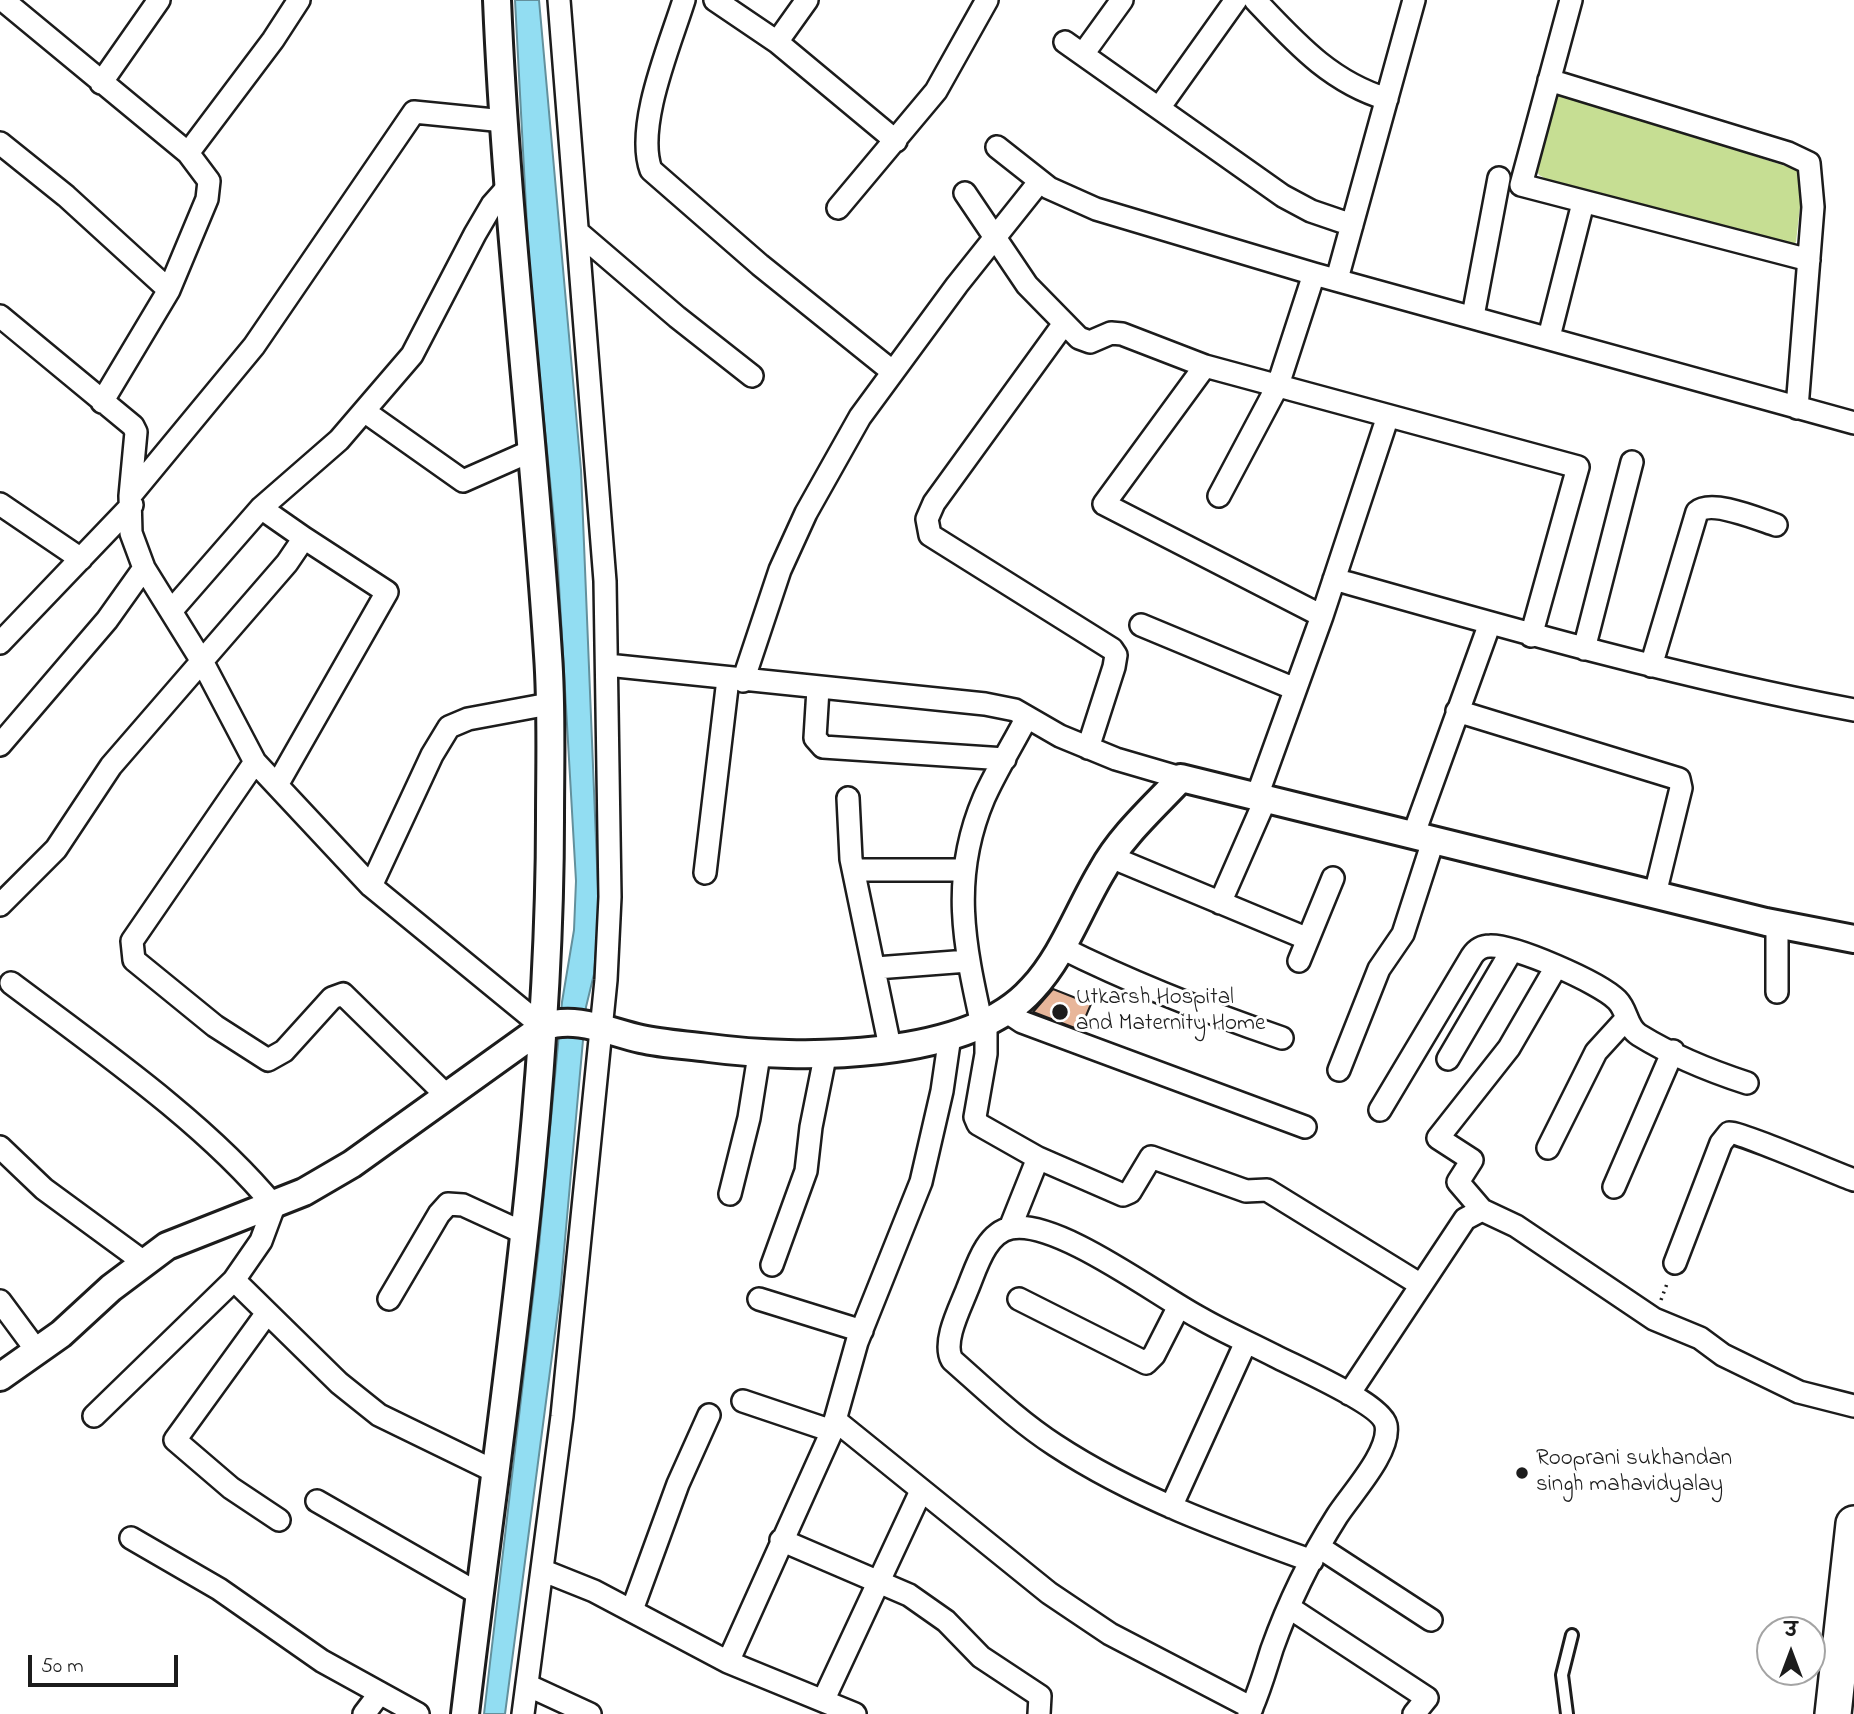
<!DOCTYPE html>
<html>
<head>
<meta charset="utf-8">
<style>
  body { margin:0 }
  #map { position:relative; width:1854px; height:1714px; overflow:hidden; background:#fff; font-family:"Indie Flower","Playpen Sans Deva",sans-serif }
  canvas { display:block }
  .north { position:absolute; left:1756px; top:1616px; width:70px; height:70px; box-sizing:border-box; background:#fff; border:2px solid #a4a4a4; border-radius:50%; rotate:0deg; font-size:19px; font-weight:700; line-height:28px; text-align:center; color:#1c1c1c }
  .north::after { content:''; display:block; margin:auto; width:24px; height:32px; background:#1c1c1c; clip-path:polygon(50% 0,100% 100%,50% 72%,0 100%) }
  .scale { position:absolute; left:28px; top:1655px; width:150px; height:32px; box-sizing:border-box; border:4px solid #1c1c1c; border-top:0; padding-left:9px; font-size:21px; line-height:24px; white-space:nowrap; color:#1c1c1c; -webkit-text-stroke:5px #fff; paint-order:stroke }
</style>
</head>
<body>
<div id="map">
<canvas width="1854" height="1714"></canvas>
<div class="north">उ</div>
<div class="scale">50 m</div>
</div>
<script>
const context = document.querySelector('canvas').getContext('2d');
context.lineJoin = 'round';
function paint(path, color) { context.fillStyle = color; context.fill(path, 'evenodd'); }
function trace(path, color, width, dash) { context.strokeStyle = color; context.lineWidth = width; context.lineCap = dash ? 'butt' : 'round'; context.setLineDash(dash || []); context.stroke(path); }
function drawText(font, color, halo, rows, align = 'center') {
  context.font = font + ' "Indie Flower",sans-serif'; context.lineWidth = 6; context.setLineDash([]); context.textBaseline = 'middle'; context.strokeStyle = halo; context.fillStyle = color; for (const [text, x, y, turn = 0] of rows) {
    context.save(); context.translate(x, y); context.rotate((+turn || 0) * Math.PI / 180); context.textAlign = isNaN(turn) ? turn : align; if (halo) context.strokeText(text, 0, 0); context.fillText(text, 0, 0); context.restore();
  }
}
paint(new Path2D(`
  M1561 94 1801 171 1803 181 1796 242 1792 246H1785L1550 181 1539 175 1536 169 1555 95Z`), '#c6de93');
const water = new Path2D(`
  M515 0H539L581 470 599 914 594 974 586 1007 560 1295 505 1714H484L539 1246 562 1002 574 930 576 881 557 550 530 282Z`);
paint(water, '#92ddf2');
trace(water, '#63909c', 2);
const building = new Path2D(`
  M1053 989 1091 1004 1080 1030 1033 1012Z`);
paint(building, '#e8b69a');
trace(building, '#1c1c1c', 2);
const service = new Path2D(`
  M1567 1714 1562 1675 1572 1635`);
const minor = new Path2D(`
  M3 0 188 153 209 181 207 199 169 290 102 402
  M684 0C670 45 635 126 651 170L760 265 893 372
  M715 0 777 42 896 141
  M1255 0C1295 42 1330 82 1387 99
  M1571 0 1521 185 1809 260
  M777 42 807 0
  M1065 42 1283 196 1311 211 1352 225
  M1083 54 1122 0
  M1549 80 1788 153 1809 163 1813 207 1797 408
  M101 83 159 0
  M1159 108 1236 0
  M0 143 66 196 169 290
  M997 147 1049 188 1096 209 1314 274 1854 423
  M188 153 273 40 299 0
  M965 193 1027 285 1079 338 1090 342 1111 333 1122 334 1205 366 1578 467 1531 636
  M838 208 936 91 987 0
  M579 233 677 317 752 376
  M1337 279 1414 0
  M0 316 133 426 136 432 130 496 131 533 144 568 203 663 255 762 371 886 543 1027
  M1473 316 1499 178
  M1063 325 934 503 927 519 930 535 1112 649 1116 655 1114 667 1088 748
  M1549 337 1583 203
  M1205 366 1104 504 1322 616
  M364 411 463 481 531 451
  M130 496 254 346 414 112 504 121
  M1219 496 1278 385 1314 274
  M0 504 81 559
  M1334 579C1507 628 1678 677 1854 710
  M172 610 261 508 339 440 412 355 475 234 492 205 508 187
  M1141 625 1295 689
  M0 643 132 505
  M1584 649 1632 462
  M607 665 985 704 1015 710 1060 736 1116 759 1181 778
  M1651 666 1697 512C1711 499 1758 519 1776 525
  M743 681 780 570 806 513 860 417 957 285 1040 181
  M818 689 815 738 823 747 1005 759
  M1457 711 1679 779 1681 788 1655 894
  M0 745 107 620 144 568
  M255 762 132 941 134 960 215 1026 268 1060 284 1051 332 998 343 994 447 1096
  M277 785 387 592 304 538
  M1257 796 1322 616 1388 416
  M848 798 851 859 890 1047
  M1413 836 1490 623
  M1111 857 1308 939
  M854 870H964
  M705 873 728 679
  M371 886 432 755 449 727 468 719 549 704
  M1220 903 1266 798
  M0 905 56 849 111 766 287 563 304 538 261 508
  M1777 925V992
  M1060 947C1132 983 1206 1012 1282 1038
  M1299 961 1333 878
  M876 968 968 961
  M11 983C96 1047 207 1124 274 1206L261 1241 234 1280 94 1416
  M1007 1012 1022 1022 1305 1127
  M986 1023V1054L975 1117 978 1124 1038 1158 1010 1228
  M982 1025C964 944 950 878 984 798 996 771 1013 744 1027 717
  M1448 1059 1512 950
  M1339 1070 1379 969 1403 934 1433 841
  M1380 1110 1472 956C1476 950 1482 946 1490 946 1514 945 1599 982 1617 1000 1628 1011 1626 1027 1639 1035 1673 1056 1710 1071 1747 1083
  M0 1147 44 1189 145 1263
  M1548 1148 1596 1052 1627 1018
  M1038 1158 1123 1195 1130 1192 1151 1157 1246 1191 1267 1190 1421 1285
  M1614 1187 1673 1051
  M730 1194 749 1118 759 1055
  M1482 1210 1458 1182 1472 1160 1438 1138 1509 1048 1556 967
  M1675 1263 1721 1143 1729 1133C1737 1131 1835 1173 1854 1180
  M772 1265 806 1171 811 1127 826 1052
  M234 1280 339 1383 379 1415 494 1471
  M389 1299 439 1214 448 1204 463 1205 524 1233
  M759 1299 862 1331
  M1019 1299 1146 1363 1154 1355 1179 1306
  M0 1301 37 1351
  M267 1313 175 1440 231 1488 279 1520
  M1349 1394 1465 1219 1482 1210 1516 1226 1654 1319 1700 1338 1723 1355 1799 1392 1854 1406
  M743 1401 832 1431
  M835 1420 1049 1593 1110 1634 1252 1708
  M317 1501 479 1594
  M1171 1507 1246 1342
  M131 1538 219 1589 322 1661 418 1714
  M781 1540 909 1595 946 1621 981 1657 1040 1696 1039 1714
  M1319 1547 1431 1620
  M544 1571 594 1591 728 1662 855 1714
  M1290 1608 1427 1698 1414 1714
  M632 1610 678 1484 709 1415
  M728 1662 832 1431 857 1342 921 1182 942 1091 950 1036
  M527 1685 590 1714
  M823 1701 921 1491
  M364 1714 380 1693
  M523 1714 562 1416 606 980 610 897 605 581 559 0
  M1249 1714C1259 1693 1265 1671 1272 1649 1288 1604 1311 1557 1337 1516 1351 1494 1391 1452 1386 1425 1382 1404 1296 1367 1275 1356 1250 1343 1224 1332 1200 1318 1158 1296 1057 1219 1011 1228 985 1233 976 1269 967 1290 960 1308 942 1342 952 1360 985 1389 1018 1421 1055 1445 1134 1497 1223 1529 1312 1561`);
const tertiary = new Path2D(`
  M0 1377 61 1334 111 1288 167 1246 304 1192 352 1164 543 1027C576 1015 609 1032 641 1039 663 1044 687 1045 709 1048 798 1060 968 1061 1032 989 1063 956 1079 909 1102 871 1121 836 1154 807 1181 778L1766 922 1854 939
  M465 1714C500 1417 550 1119 550 819 550 765 552 709 548 655 534 437 506 219 497 0`);
const trunk = new Path2D(`
  M1833 1714 1854 1524`);
trace(service, '#1c1c1c', 16);
trace(minor, '#1c1c1c', 26);
trace(tertiary, '#1c1c1c', 32);
trace(trunk, '#1c1c1c', 40);
trace(new Path2D(`
  M1661 1300 1668 1281`), '#1c1c1c', 3.5, [2, 5]);
trace(service, '#fff', 10);
trace(minor, '#fff', 21);
trace(tertiary, '#fff', 26);
trace(trunk, '#fff', 35);
for (const [x, y, r, color] of [
  [1060,1012,9,"#1c1c1c"],
  [1522,1473,7,"#1c1c1c"]
]) { const dot = new Path2D(); dot.arc(x, y, r, 0, 2 * Math.PI); context.fillStyle = color; context.fill(dot); trace(dot, '#fff', 2.5); }
drawText('23px', '#1c1c1c', '#fff', [
  ["Utkarsh Hospital",1076,999],
  ["and Maternity Home",1076,1025],
  ["Rooprani sukhandan",1536,1460],
  ["singh mahavidyalay",1536,1486]
], 'left');
</script>
</body>
</html>
